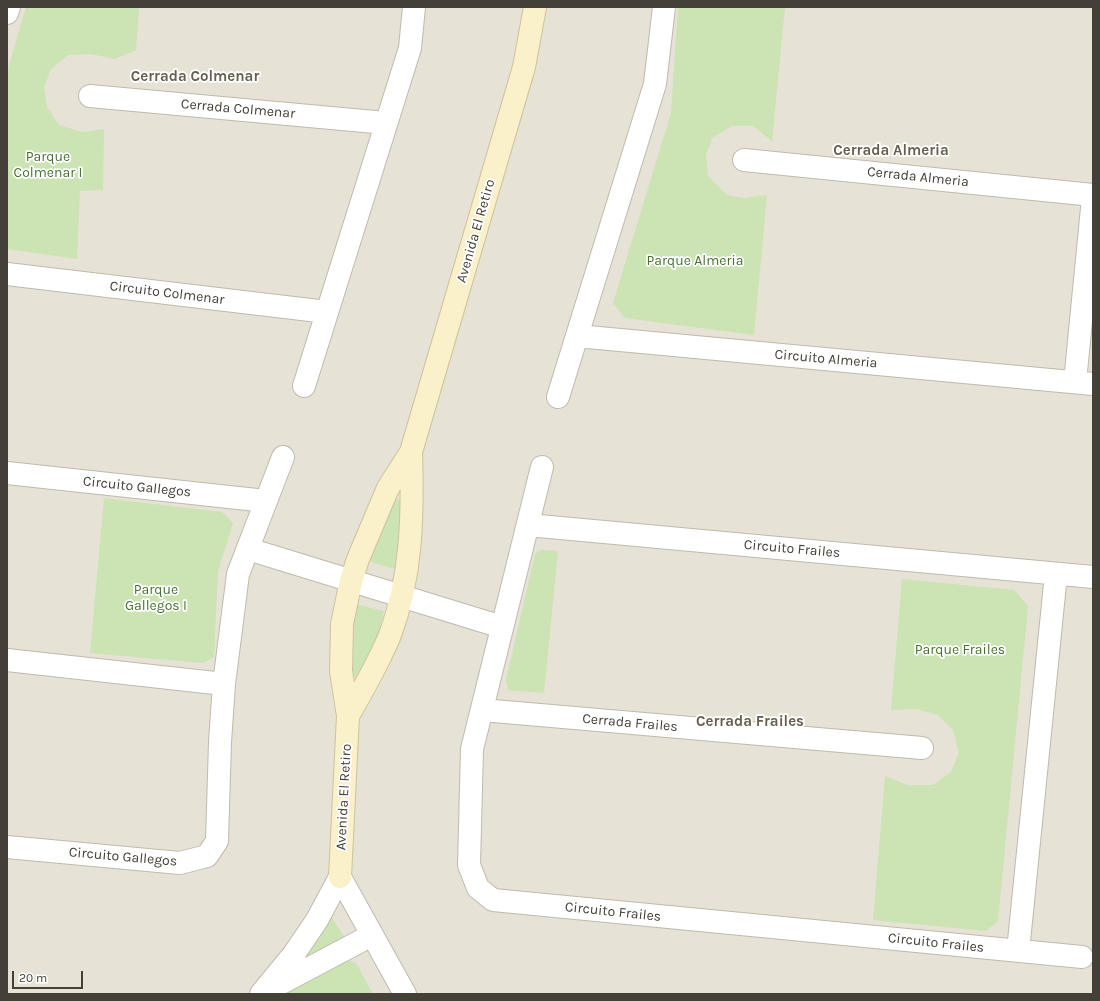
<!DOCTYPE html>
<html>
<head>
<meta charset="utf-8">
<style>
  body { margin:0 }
  #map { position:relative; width:1100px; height:1001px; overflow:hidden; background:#f2f0e8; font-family:Karla,sans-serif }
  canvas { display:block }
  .frame { position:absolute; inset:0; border:8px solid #454037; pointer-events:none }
  .scale { position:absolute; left:12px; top:971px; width:71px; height:18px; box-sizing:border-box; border:2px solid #454037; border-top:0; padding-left:5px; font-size:12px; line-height:14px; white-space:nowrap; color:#454037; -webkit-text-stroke:3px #fff; paint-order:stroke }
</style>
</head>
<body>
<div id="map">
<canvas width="1100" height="1001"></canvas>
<div class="frame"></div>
<div class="scale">20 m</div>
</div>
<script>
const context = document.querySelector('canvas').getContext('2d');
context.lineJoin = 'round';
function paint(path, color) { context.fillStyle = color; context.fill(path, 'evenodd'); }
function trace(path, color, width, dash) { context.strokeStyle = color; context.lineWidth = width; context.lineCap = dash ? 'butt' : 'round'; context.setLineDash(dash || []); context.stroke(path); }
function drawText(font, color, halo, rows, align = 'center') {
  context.font = font + ' Karla,sans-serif'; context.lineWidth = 3.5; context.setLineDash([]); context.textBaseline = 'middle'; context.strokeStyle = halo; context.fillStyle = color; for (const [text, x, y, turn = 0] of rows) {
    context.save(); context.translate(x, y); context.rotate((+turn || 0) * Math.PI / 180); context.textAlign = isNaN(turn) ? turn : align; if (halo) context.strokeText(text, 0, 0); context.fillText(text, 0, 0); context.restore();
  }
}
paint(new Path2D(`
  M7 7H1093V994H7Z`), '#e6e2d6');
paint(new Path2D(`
  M26 7H139L136 50 115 59 91 54 68 55 51 69 44 87 47 107 59 125 82 132 104 129 103 190 80 191 77 259 7 249V72Z
  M678 7H785L772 141 753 126H732L713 137 706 154 708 176 727 195 744 198 767 195 754 335 625 318 613 303 671 113Z
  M104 498 222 512 233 523 218 571 214 657 203 663 90 653Z
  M396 499 403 501 398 570 367 561 383 519Z
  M541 550 558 551 544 693 508 690 506 680 535 554Z
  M902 579 1014 590 1028 606 998 921 986 931 873 920 885 776 907 785H933L951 772 959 753 953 730 938 715 916 709 891 710Z
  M355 604 384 611 379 632 368 663 357 677 350 675 351 622Z
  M329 914 346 939 295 966Z
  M343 959 356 963 373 994H280Z`), '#cce3b4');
const street = new Path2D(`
  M7 13 9 7
  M90 96 386 123
  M744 160 1093 195
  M7 274 327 312
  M577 336 1093 384
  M1075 382 1093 198
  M304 386 410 48 414 7
  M558 397 655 84 664 7
  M542 467 472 749 469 865 478 888 493 900 1082 957
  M7 473 266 501
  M528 525 1093 577
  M248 549 502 627
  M7 660 224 684
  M482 710 922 748
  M7 847 180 863 207 856 217 841 220 742 224 684 238 574 283 457
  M340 877 405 994
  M1018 951 1056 574
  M270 989 372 935
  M261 994 294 954 317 920 340 877`);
const secondary = new Path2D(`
  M348 716C359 697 370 677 380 657 383 650 387 643 390 635 412 576 413 515 411 452
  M340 877 348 716 341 671 342 624 351 581 358 559 388 488 411 452 524 67 535 7`);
trace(street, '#c0baae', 24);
trace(secondary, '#cec39b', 24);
trace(street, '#fff', 22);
trace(secondary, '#faf0ca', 22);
drawText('14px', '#454037', '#fff', [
  ["Cerrada Colmenar",238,109,5],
  ["Cerrada Almeria",918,177,6],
  ["Avenida El Retiro",476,231,-74],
  ["Circuito Colmenar",167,293,7],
  ["Circuito Almeria",826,359,5],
  ["Circuito Gallegos",137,487,6],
  ["Circuito Frailes",792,549,5],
  ["Cerrada Frailes",630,723,5],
  ["Avenida El Retiro",344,797,-87],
  ["Circuito Gallegos",123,857,5],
  ["Circuito Frailes",613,912,6],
  ["Circuito Frailes",936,943,6]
]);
drawText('14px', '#46722f', '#fff', [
  ["Parque",48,157],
  ["Colmenar I",48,173],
  ["Parque Almeria",695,261],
  ["Parque",156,590],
  ["Gallegos I",156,606],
  ["Parque Frailes",960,650]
]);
drawText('bold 15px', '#675e4f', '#fff', [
  ["Cerrada Colmenar",195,77],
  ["Cerrada Almeria",891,151],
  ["Cerrada Frailes",750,722]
]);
</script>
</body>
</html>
